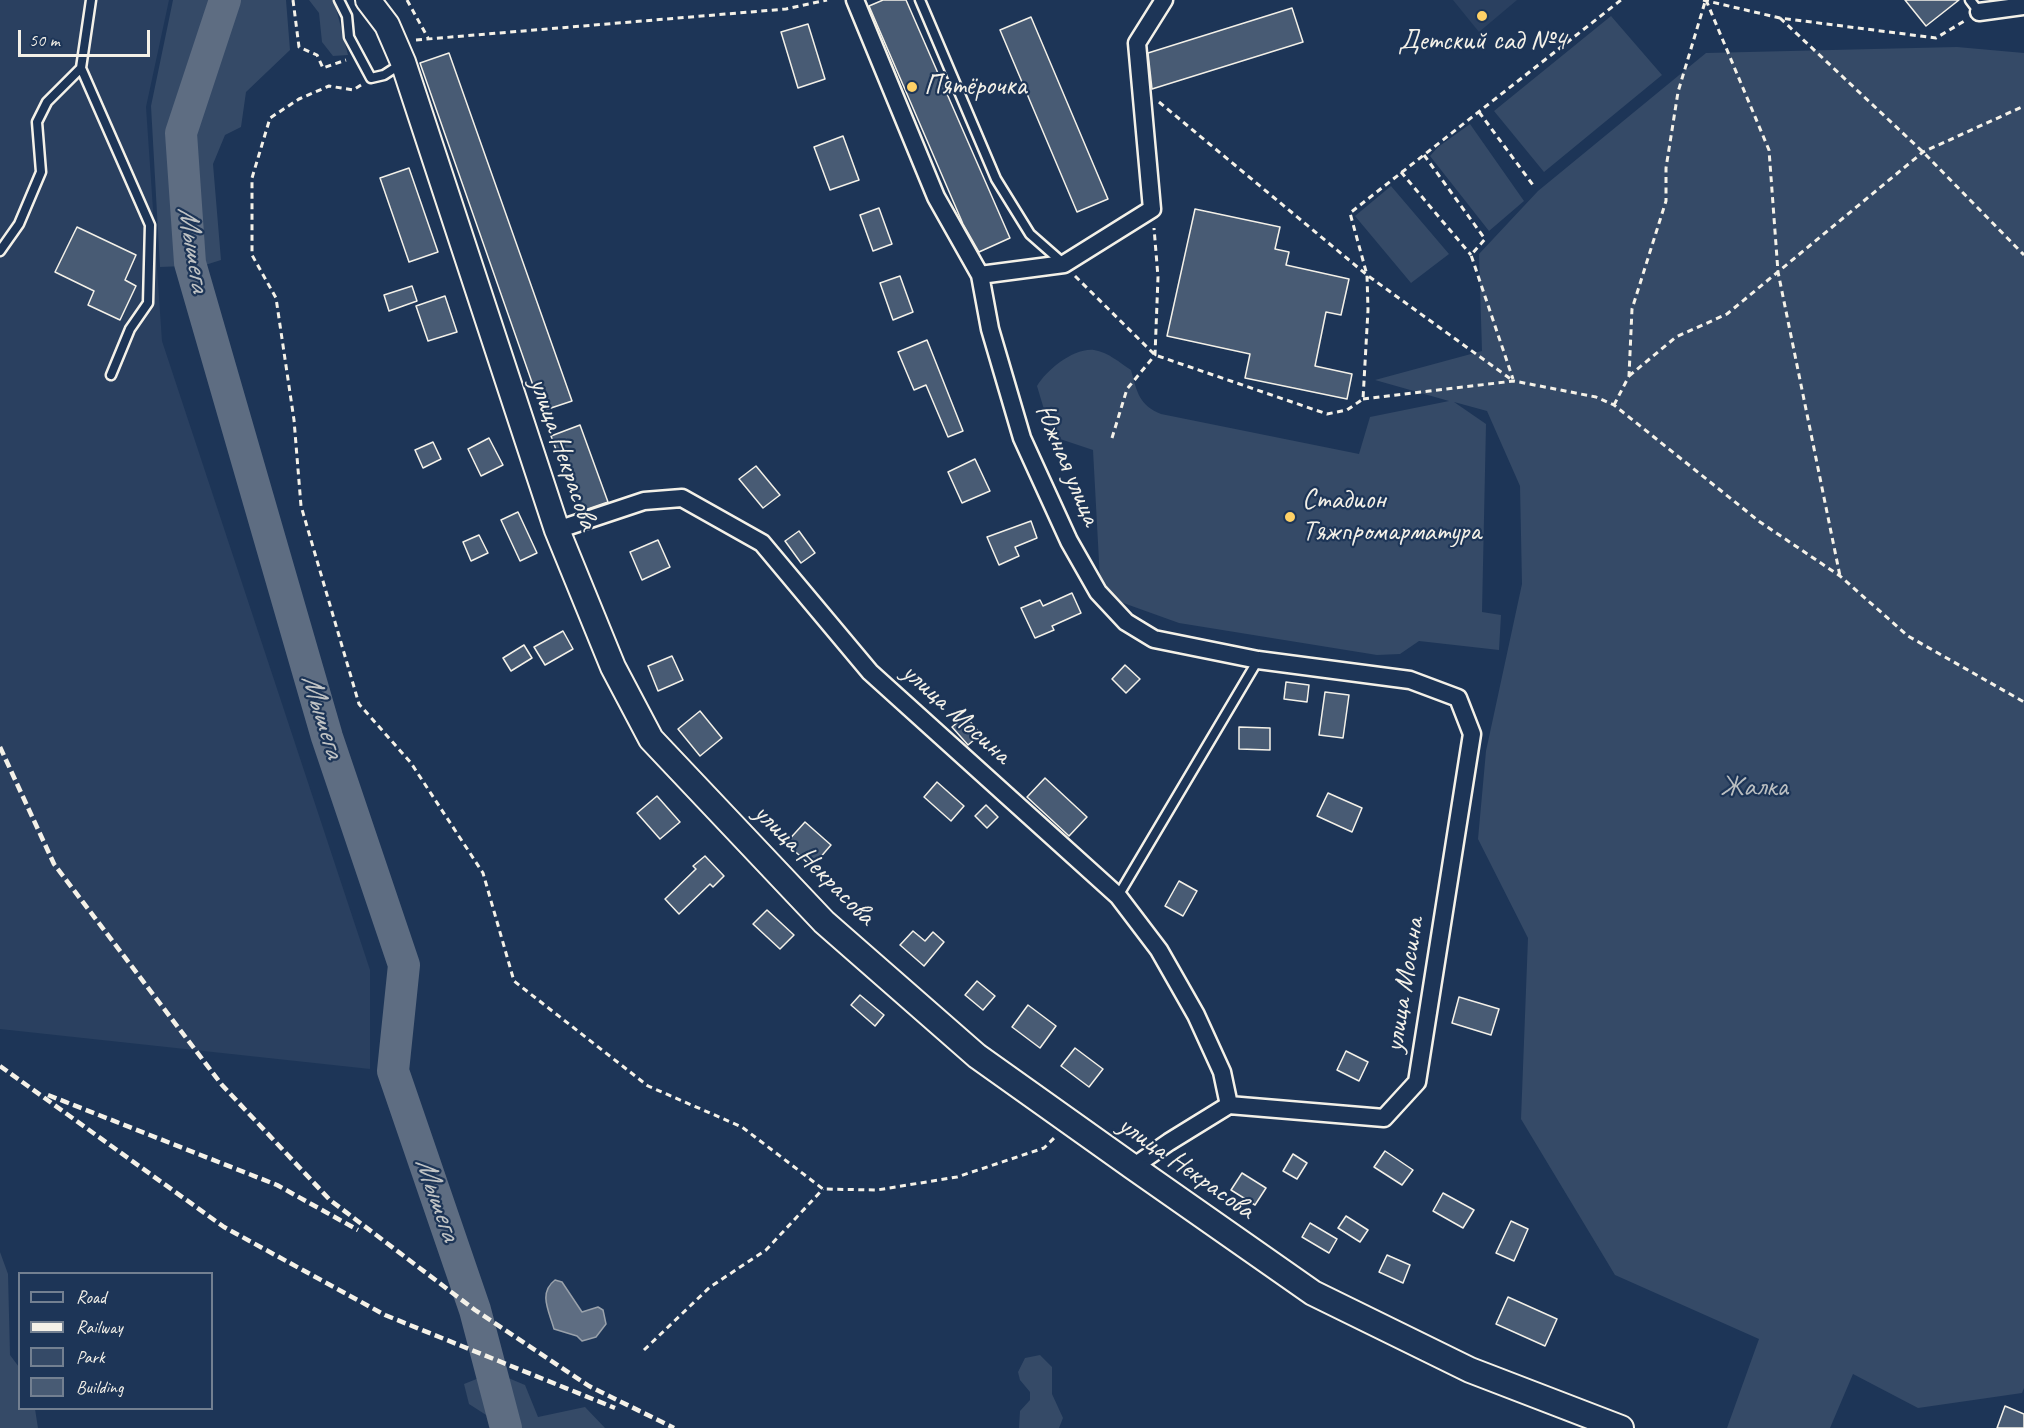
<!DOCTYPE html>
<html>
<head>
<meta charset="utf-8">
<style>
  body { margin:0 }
  #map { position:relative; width:2024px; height:1428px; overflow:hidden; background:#1d3557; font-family:Caveat,sans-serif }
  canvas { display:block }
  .legend { position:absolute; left:18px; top:1272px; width:195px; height:138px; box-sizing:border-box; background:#1d3557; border:2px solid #738091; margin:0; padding:8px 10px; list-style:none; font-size:18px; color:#f4f1e8 }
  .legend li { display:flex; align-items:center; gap:12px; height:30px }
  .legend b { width:30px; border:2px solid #738091 }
  .scale { position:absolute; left:18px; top:30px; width:132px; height:27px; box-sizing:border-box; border:3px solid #f4f1e8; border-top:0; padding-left:8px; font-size:18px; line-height:21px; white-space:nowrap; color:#f4f1e8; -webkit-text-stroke:4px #1d3557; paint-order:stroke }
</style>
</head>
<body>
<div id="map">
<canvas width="2024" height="1428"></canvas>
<ul class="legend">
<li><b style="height:8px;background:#1d3557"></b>Road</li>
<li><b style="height:8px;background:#f4f1e8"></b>Railway</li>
<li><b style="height:16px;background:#354a67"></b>Park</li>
<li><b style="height:16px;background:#485b74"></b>Building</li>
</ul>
<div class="scale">50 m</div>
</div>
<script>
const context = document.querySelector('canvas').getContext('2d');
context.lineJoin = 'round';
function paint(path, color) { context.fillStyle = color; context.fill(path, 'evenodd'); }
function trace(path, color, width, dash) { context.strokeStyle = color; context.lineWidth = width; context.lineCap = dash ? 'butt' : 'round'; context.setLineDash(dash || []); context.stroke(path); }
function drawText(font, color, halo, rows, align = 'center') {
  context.font = font + ' Caveat,sans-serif'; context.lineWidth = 4.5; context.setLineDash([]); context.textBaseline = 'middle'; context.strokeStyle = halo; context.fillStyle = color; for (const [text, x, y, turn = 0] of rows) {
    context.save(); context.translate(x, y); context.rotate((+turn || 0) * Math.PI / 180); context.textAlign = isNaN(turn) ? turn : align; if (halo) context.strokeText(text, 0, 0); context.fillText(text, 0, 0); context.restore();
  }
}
paint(new Path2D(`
  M0 0H169L146 107 162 341 370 970V1069L0 1029Z
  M1453 0H1517L1479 32Z`), '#2a4060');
paint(new Path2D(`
  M173 0H218L176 125 185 266 160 267 151 106Z
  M233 0H286L290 50 246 92 241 127 225 135 213 164 221 260 199 267 196 127 216 71Z
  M309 0H334L348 55 333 56 322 42 319 13Z
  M1611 16 1662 75 1544 172 1494 111Z
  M1957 47 2024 53V1388L2022 1393 1918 1408 1853 1374 1830 1428H1727L1759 1339 1615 1275 1521 1119 1528 938 1478 839 1486 751 1522 584 1520 486 1487 411 1454 402 1486 424 1482 612 1501 615 1499 650 1419 641 1400 654 1377 655 1179 623 1115 600 1100 580 1093 450 1060 439 1046 416 1037 386C1047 370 1073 348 1094 350 1108 352 1120 363 1131 370 1137 392 1139 405 1161 414L1359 454 1370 417 1449 401 1375 380 1482 351 1479 254 1538 191 1706 53Z
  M1470 124 1524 201 1489 231 1430 156 1438 147Z
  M1391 186 1449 254 1411 283 1355 216Z
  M0 1252 8 1274 10 1355 19 1367 20 1408 35 1409 38 1428H0Z
  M1040 1355 1052 1367V1394L1063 1418 1059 1428H1019L1020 1411 1030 1400V1392L1020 1380 1018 1372 1025 1358Z
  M494 1372 525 1385 538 1417 585 1407 605 1428H494L497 1422 469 1404 464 1384Z`), '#354a67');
const water = new Path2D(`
  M555 1280 562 1282 582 1312 598 1307 603 1310 606 1324 596 1337 582 1341 577 1336 554 1329C549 1311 538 1293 555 1280Z`);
paint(water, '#5e6d82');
trace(water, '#9aa2ab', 1.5);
trace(new Path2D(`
  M225 0 181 133 190 263 327 737 404 965 393 1071 475 1310 506 1428`), '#5e6d82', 32);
const building = new Path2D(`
  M883 0H906L1010 238 979 252 963 224 869 6Z
  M1905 0H1959L1926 26Z
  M1292 8 1303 42 1152 89 1148 53Z
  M1031 17 1108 199 1077 212 1000 30Z
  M808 24 825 79 798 88 781 32Z
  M449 53 572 401 542 411 420 63Z
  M843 136 859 180 830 190 814 147Z
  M409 168 438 252 409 262 380 178Z
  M879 208 892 244 873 251 860 215Z
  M1195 209 1280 227 1275 249 1289 252 1286 265 1349 279 1341 315 1326 312 1315 366 1352 374 1347 399 1245 378 1250 354 1167 336Z
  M77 227 136 255 125 280 136 286 120 320 88 305 94 291 55 272Z
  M900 276 913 312 893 320 880 283Z
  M412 286 417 301 389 311 384 295Z
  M445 296 457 332 428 341 416 306Z
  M927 340 963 431 948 437 926 385 914 390 898 352Z
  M580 425 608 502 579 512 551 436Z
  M489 438 503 465 481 476 468 449Z
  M433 442 441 459 423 468 415 450Z
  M975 459 990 491 962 503 948 472Z
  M756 466 780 495 763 508 739 479Z
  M518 512 537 553 520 561 501 520Z
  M1031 521 1037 538 1015 547 1019 556 999 565 987 537Z
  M799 531 815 553 801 563 785 541Z
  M479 535 488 553 471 561 463 542Z
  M658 540 670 567 642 580 630 552Z
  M1072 593 1081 613 1052 626 1054 630 1035 638 1021 608 1040 600 1043 606Z
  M563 631 573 649 545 665 534 647Z
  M524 645 532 658 511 671 503 658Z
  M672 656 683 680 658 691 648 666Z
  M1125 665 1140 679 1126 693 1112 679Z
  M1286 682 1309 685 1307 702 1284 699Z
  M1325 692 1349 695 1343 738 1319 735Z
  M700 711 722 738 700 756 678 729Z
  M965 716 981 734 968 745 952 727Z
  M1239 727 1270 728V750L1239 749Z
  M1045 778 1087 817 1069 836 1027 797Z
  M937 782 964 806 951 821 924 797Z
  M1328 793 1362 808 1352 832 1317 816Z
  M657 796 680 822 660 839 637 813Z
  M986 805 998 817 987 828 975 816Z
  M805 822 831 845 812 867 786 843Z
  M705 856 724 876 713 887 710 884 679 914 665 899 696 869 693 866Z
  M1179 881 1197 891 1183 916 1165 906Z
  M767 910 794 935 780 949 753 924Z
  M913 931 925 941 933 932 944 942 924 966 900 945Z
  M977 981 995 996 983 1010 965 995Z
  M860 995 884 1015 875 1026 851 1005Z
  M1459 997 1499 1009 1491 1035 1452 1023Z
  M1028 1005 1056 1026 1040 1048 1012 1027Z
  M1075 1048 1103 1069 1089 1087 1061 1066Z
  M1346 1051 1368 1062 1359 1081 1337 1070Z
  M1385 1151 1413 1170 1402 1185 1374 1167Z
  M1293 1154 1307 1163 1297 1179 1283 1171Z
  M1242 1173 1266 1188 1255 1205 1231 1190Z
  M1443 1193 1474 1210 1463 1228 1433 1211Z
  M1346 1216 1368 1230 1360 1242 1338 1228Z
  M1511 1221 1528 1229 1514 1261 1496 1253Z
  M1310 1223 1337 1239 1329 1253 1302 1237Z
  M1387 1255 1410 1265 1403 1283 1379 1272Z
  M1508 1297 1557 1319 1545 1346 1496 1324Z
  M2005 1406 2024 1414V1428H1997Z`);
paint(building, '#485b74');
trace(building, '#f4f1e8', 1.5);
const service = new Path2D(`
  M91 0 81 68 150 225 148 303 130 329 111 375
  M339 0 347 16 349 37 371 78 384 75 401 64
  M920 0 996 179 1030 234 1063 263
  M1970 0 1979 12
  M0 251 19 224 41 172 37 122 47 102 81 68
  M1118 896 1258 660`);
const minor = new Path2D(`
  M1979 12 2024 6
  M980 275 1064 264 1152 209 1137 43 1164 0
  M557 530 644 501 682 498 762 543 870 672 1118 896 1159 950 1196 1015 1222 1072 1229 1105 1384 1118 1417 1082 1472 734 1458 698 1410 680 1258 660 1154 639 1126 622 1098 592 1069 541 1022 438 990 329 980 275 936 197 855 0
  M1133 1167 1169 1142 1229 1105`);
const secondary = new Path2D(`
  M368 0 387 25 403 62 557 530 613 667 651 739 824 922 977 1056 1133 1167 1313 1293 1470 1370 1621 1428`);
trace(service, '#f4f1e8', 13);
trace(minor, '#f4f1e8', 21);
trace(secondary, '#f4f1e8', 28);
trace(new Path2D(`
  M293 0 299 47 317 55 323 68 346 60
  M407 0 428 38
  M1703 0 1780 18 1936 38 1966 20
  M1706 0 1769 150 1778 272 1840 576
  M1780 18 1923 152 2024 255
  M416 40 786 9 827 0
  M361 85 353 90 329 86 299 99 270 118 252 178V255L276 298 294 420 301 506 359 704 411 763 483 873 514 981 648 1086 742 1127 823 1189 877 1190 957 1177 1044 1148 1056 1136
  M1159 102 1367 275 1512 380
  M1479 112 1533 185
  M1424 155 1485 239 1471 255 1513 379
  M1401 172 1471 255
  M1075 276 1155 355 1327 414 1347 410 1363 399 1368 310 1367 275 1350 213 1621 0
  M1629 376 1676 337 1727 314 1923 152 2024 106
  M1363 399 1514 381 1596 397 1614 405 1760 522 1840 576 1908 636 2024 702
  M1614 405 1629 376 1632 309 1666 201V168L1678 92 1705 2
  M1112 438 1127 389 1155 355 1158 277 1154 228
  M644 1350 710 1287 766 1250 823 1189`), '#f4f1e8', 3, [6, 4.5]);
trace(service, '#1d3557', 8);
trace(minor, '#1d3557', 16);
trace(secondary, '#1d3557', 24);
trace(new Path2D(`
  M0 747 54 864 222 1085 330 1200 475 1310 589 1386 674 1428
  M0 1066 224 1227 385 1315 615 1408
  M48 1095 277 1185 358 1230`), '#f4f1e8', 4.5, [9, 4.5]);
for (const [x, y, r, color] of [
  [1482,16,6,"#ffd166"],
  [912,87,6,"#ffd166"],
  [1290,517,6,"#ffd166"]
]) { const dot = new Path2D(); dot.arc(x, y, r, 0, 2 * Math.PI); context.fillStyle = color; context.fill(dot); trace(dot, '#1d3557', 2); }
drawText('28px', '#f4f1e8', '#1d3557', [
  ["Детский сад №4",1482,42,"center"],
  ["Пятёрочка",924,87],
  ["Стадион",1302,501],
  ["Тяжпромарматура",1302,533]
], 'left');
drawText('28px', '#f4f1e8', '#1d3557', [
  ["улица Некрасова",563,454,71],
  ["Южная улица",1067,465,67],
  ["улица Мосина",956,714,42],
  ["улица Некрасова",814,865,45],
  ["улица Мосина",1405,985,-81],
  ["улица Некрасова",1186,1168,35]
]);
drawText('28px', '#bbbfc1', '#1d3557', [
  ["Жалка",1754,788]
]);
drawText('italic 30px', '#c0c3c4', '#1d3557', [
  ["Мышега",193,249,81],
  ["Мышега",322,716,73],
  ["Мышега",437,1199,71]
]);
</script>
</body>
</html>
